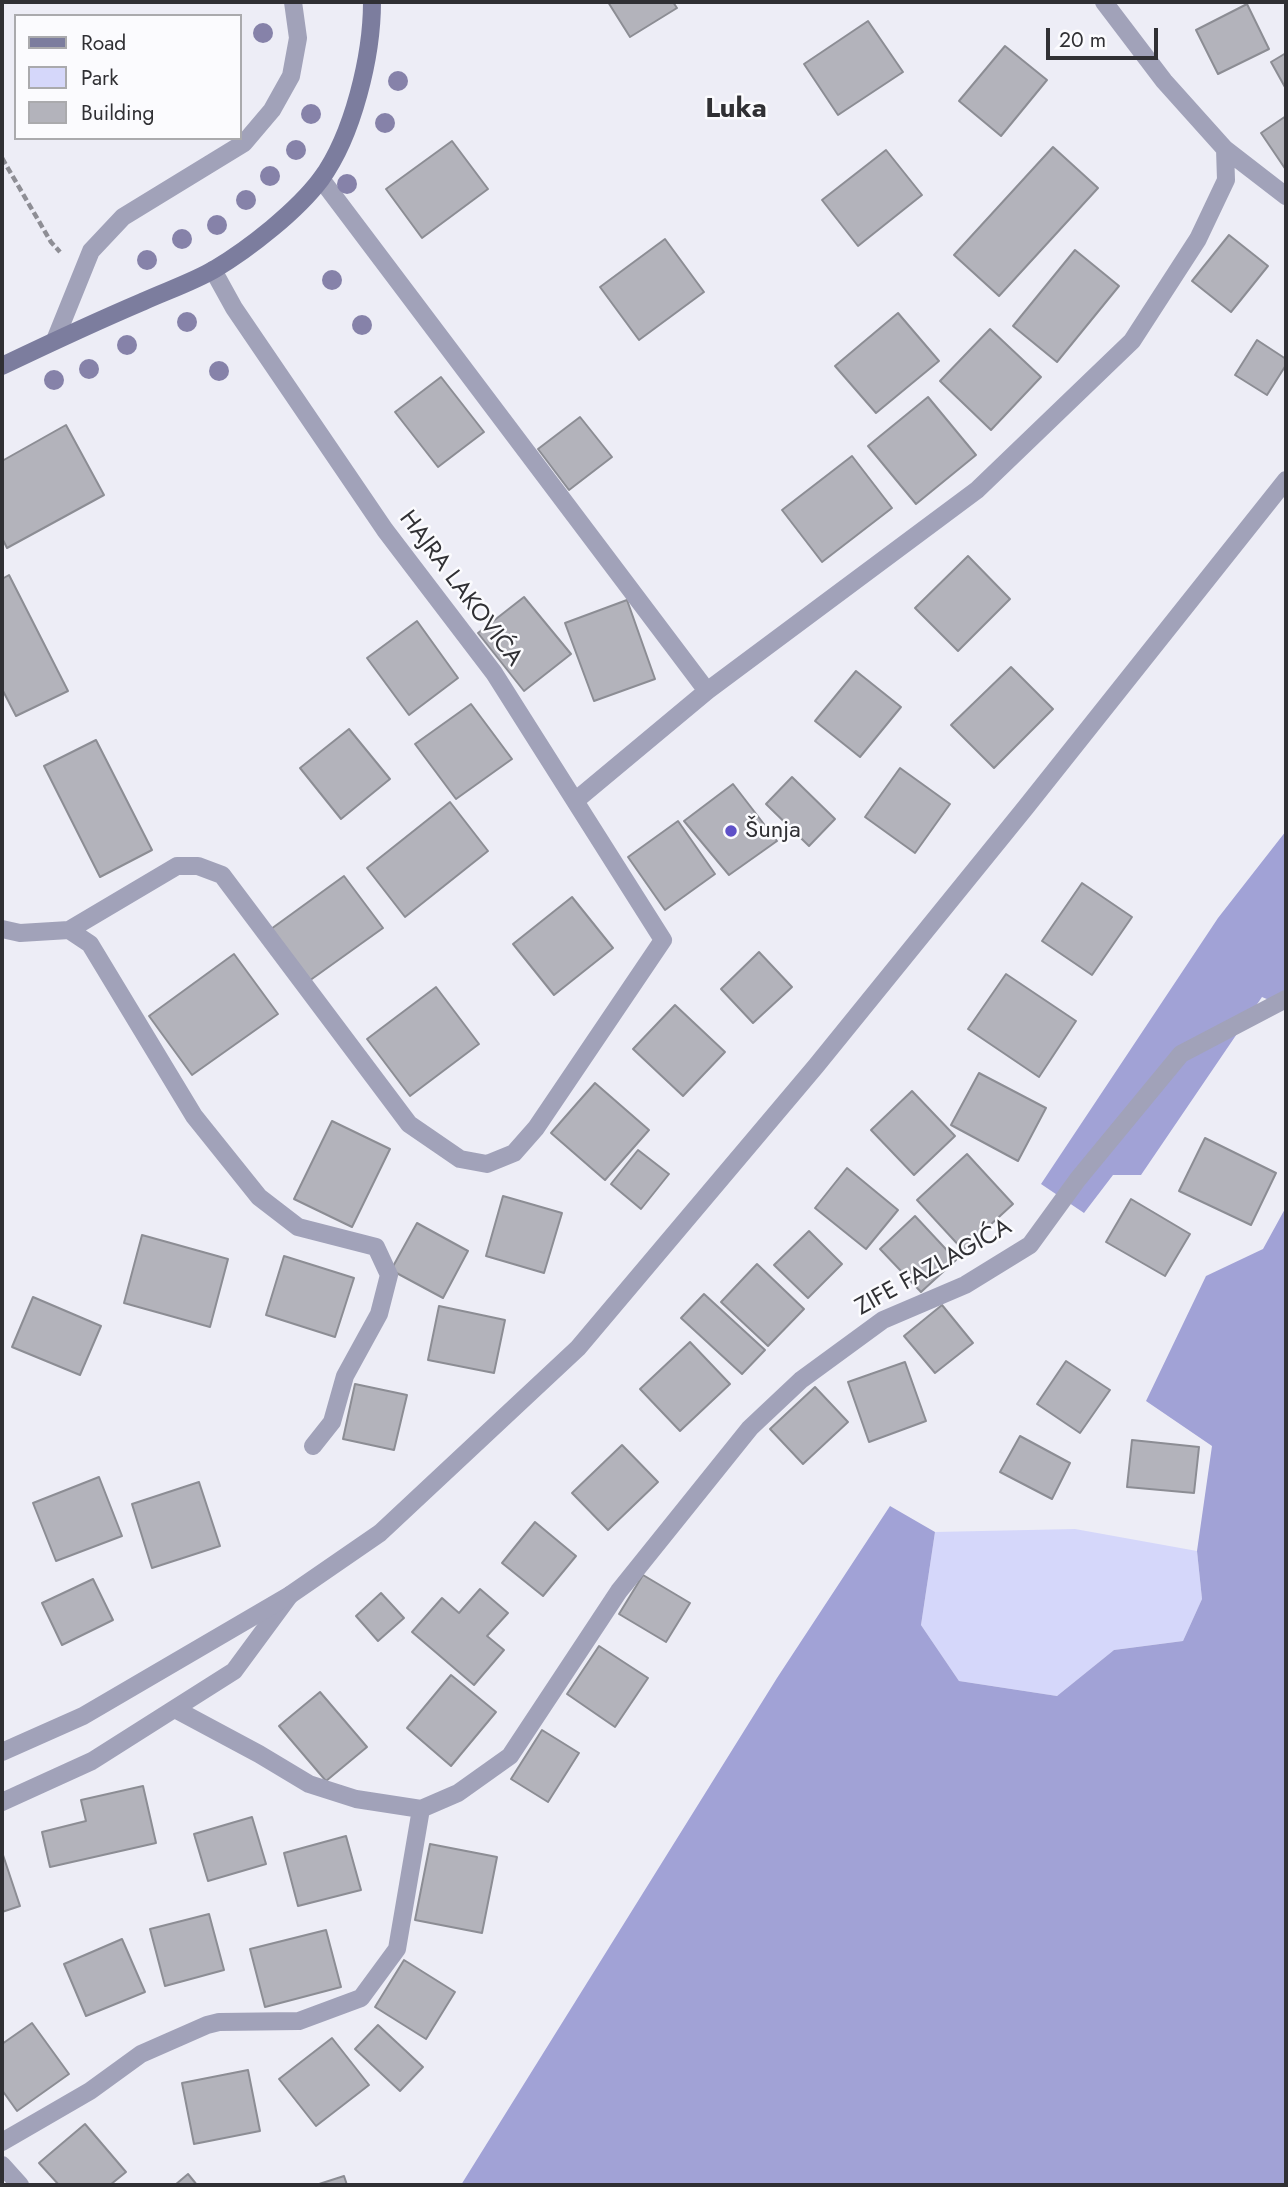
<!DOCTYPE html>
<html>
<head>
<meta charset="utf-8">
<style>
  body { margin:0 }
  #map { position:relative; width:1288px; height:2187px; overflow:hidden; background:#ededf6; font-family:Jost,sans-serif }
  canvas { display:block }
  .frame { position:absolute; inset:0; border:4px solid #303034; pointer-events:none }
  .legend { position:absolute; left:14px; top:14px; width:228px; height:126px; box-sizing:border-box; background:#fbfbfe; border:2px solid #aaaaad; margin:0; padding:9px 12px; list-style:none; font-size:21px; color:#303034 }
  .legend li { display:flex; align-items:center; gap:14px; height:35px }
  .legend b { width:35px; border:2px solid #aaaaad }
  .scale { position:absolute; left:1046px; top:28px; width:112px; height:32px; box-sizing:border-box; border:4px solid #303034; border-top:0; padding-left:9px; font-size:21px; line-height:24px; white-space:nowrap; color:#303034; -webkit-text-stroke:5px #fbfbfe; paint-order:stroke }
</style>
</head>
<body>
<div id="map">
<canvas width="1288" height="2187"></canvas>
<div class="frame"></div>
<ul class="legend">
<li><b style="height:9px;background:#7c7d9e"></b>Road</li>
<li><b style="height:19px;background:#d5d7fa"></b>Park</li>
<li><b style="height:19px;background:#b3b3bb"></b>Building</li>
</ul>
<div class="scale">20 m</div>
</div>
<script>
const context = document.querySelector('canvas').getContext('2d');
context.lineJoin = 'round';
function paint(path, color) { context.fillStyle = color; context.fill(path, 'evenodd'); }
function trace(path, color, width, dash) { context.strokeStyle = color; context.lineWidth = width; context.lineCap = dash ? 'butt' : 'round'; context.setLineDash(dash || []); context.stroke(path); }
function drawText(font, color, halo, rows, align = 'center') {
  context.font = font + ' Jost,sans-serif'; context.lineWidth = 5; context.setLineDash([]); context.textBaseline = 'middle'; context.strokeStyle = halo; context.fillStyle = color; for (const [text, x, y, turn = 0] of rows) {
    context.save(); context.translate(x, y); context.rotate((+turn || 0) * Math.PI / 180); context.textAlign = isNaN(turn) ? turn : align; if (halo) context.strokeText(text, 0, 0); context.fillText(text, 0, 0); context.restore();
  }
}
paint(new Path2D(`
  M1075 1529 1197 1551 1202 1599 1183 1641 1114 1650 1057 1696 959 1681 921 1625 935 1532Z`), '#d5d7fa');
paint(new Path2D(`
  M1286 831V1007L1262 997 1141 1175H1113L1084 1213 1041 1184 1218 918Z
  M1286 1207V2185H461L777 1678 890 1506 935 1532 921 1625 959 1681 1057 1696 1114 1650 1183 1641 1202 1599 1197 1551 1212 1446 1146 1401 1206 1276 1263 1249Z`), '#a1a2d6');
const building = new Path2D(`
  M608 2H673L677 8 630 37Z
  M1247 4 1269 49 1218 74 1196 30Z
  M868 21 903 72 838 115 804 64Z
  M1005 46 1047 80 1001 136 959 101Z
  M1286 53V89L1271 62Z
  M1286 116V170L1261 133Z
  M452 141 488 189 422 238 386 189Z
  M1053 147 1098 188 999 296 954 255Z
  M886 150 922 195 858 246 822 200Z
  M1229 235 1268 266 1231 312 1192 281Z
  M665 239 704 292 639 340 600 287Z
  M1075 250 1119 286 1057 362 1013 326Z
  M898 313 939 361 876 413 835 366Z
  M990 329 1041 377 991 430 940 381Z
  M1257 340 1286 359V365L1267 395 1235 375Z
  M441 377 484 432 438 467 395 412Z
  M928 397 976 455 916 504 868 446Z
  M580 417 612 457 569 490 538 449Z
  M66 425 104 495 7 548 2 538V461Z
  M852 456 892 508 822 562 782 510Z
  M968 556 1010 599 958 651 915 608Z
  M9 575 68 691 16 716 2 689V579Z
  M524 597 571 654 524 691 478 633Z
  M627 600 655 679 594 701 565 623Z
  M417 621 458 678 409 715 367 658Z
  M1011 667 1053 709 994 768 951 725Z
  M856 671 901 707 860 757 815 721Z
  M471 704 512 759 456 799 415 744Z
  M349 729 390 779 341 819 300 768Z
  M96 740 152 850 100 877 44 766Z
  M900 768 950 804 915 853 865 817Z
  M792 777 835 819 809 846 766 804Z
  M733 784 777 841 729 875 684 821Z
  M450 802 488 851 405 917 367 868Z
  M678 821 715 874 665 910 628 857Z
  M344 876 383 928 309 981 271 929Z
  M1082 883 1132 917 1092 975 1042 941Z
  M572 897 613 948 554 995 513 944Z
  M759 952 792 987 753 1023 721 989Z
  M234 954 278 1014 192 1075 149 1016Z
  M1006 974 1076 1021 1039 1077 968 1029Z
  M436 987 479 1044 410 1096 367 1039Z
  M675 1005 725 1052 683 1096 633 1049Z
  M979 1073 1046 1108 1018 1161 951 1125Z
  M595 1083 649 1130 605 1180 551 1133Z
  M912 1091 955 1136 914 1175 871 1130Z
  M332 1121 390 1149 352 1227 294 1199Z
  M1205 1138 1276 1173 1251 1225 1179 1191Z
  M638 1150 669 1174 641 1209 611 1184Z
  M967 1154 1013 1204 963 1250 917 1200Z
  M847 1168 898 1210 866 1249 815 1208Z
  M503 1196 562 1213 544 1273 486 1256Z
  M1131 1199 1190 1234 1165 1276 1106 1242Z
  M915 1216 956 1260 921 1292 880 1249Z
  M417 1223 468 1251 443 1298 391 1270Z
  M809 1231 842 1264 808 1298 774 1265Z
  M142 1235 228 1259 210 1327 124 1303Z
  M284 1256 354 1278 335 1337 266 1315Z
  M757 1264 804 1309 768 1346 721 1302Z
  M704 1294 765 1350 742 1374 681 1318Z
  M33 1297 101 1326 80 1375 12 1347Z
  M942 1305 973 1343 935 1373 904 1336Z
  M439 1306 505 1320 494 1373 428 1360Z
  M690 1342 730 1384 680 1431 640 1389Z
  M1066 1361 1110 1390 1080 1433 1037 1404Z
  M905 1362 926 1421 869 1442 848 1382Z
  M355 1384 407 1395 394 1450 343 1439Z
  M815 1387 848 1422 803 1464 770 1429Z
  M1020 1436 1070 1463 1052 1499 1000 1472Z
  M1132 1440 1199 1447 1194 1493 1127 1487Z
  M622 1445 658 1482 608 1530 572 1493Z
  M99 1477 122 1536 56 1561 33 1503Z
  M199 1482 220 1546 152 1568 132 1504Z
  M535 1522 576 1556 543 1596 502 1563Z
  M643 1575 690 1603 666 1642 619 1614Z
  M93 1579 113 1620 62 1645 42 1603Z
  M480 1589 508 1613 487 1636 504 1650 474 1685 412 1632 442 1598 459 1613Z
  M381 1593 404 1618 378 1641 356 1616Z
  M599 1646 648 1678 615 1727 567 1694Z
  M451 1675 496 1712 451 1766 407 1728Z
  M320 1692 367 1747 326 1781 279 1726Z
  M542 1730 579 1753 548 1802 511 1779Z
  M143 1786 156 1843 50 1867 42 1832 86 1821 81 1800Z
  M252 1817 266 1864 208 1881 194 1834Z
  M346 1836 361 1890 298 1906 284 1853Z
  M430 1844 497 1857 482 1933 415 1920Z
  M2 1852 20 1906 2 1912Z
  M209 1914 224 1970 165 1986 150 1929Z
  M326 1930 341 1987 265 2007 250 1949Z
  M122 1939 145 1992 86 2016 64 1964Z
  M404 1960 455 1992 426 2039 375 2007Z
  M32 2023 69 2074 17 2111 2 2090V2044Z
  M378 2025 423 2067 400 2091 355 2049Z
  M332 2038 369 2085 316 2126 279 2079Z
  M248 2070 260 2131 194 2144 182 2083Z
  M85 2124 126 2172 110 2185H59L39 2163Z
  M188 2174 197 2185H175Z
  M344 2176 347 2185H316Z`);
paint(building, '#b3b3bb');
trace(building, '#8c8d94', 2);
trace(new Path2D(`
  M2 158 51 242 60 252`), '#8e8e95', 4.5, [7, 3.5]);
trace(new Path2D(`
  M1104 2 1164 81 1225 149 1286 196
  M321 179 707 691
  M55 340 91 251 123 217 244 143 272 110 291 76 298 38 293 2
  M575 801 707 691 977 490 1132 341 1198 239 1226 180 1225 149
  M2 929 20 933 69 930 90 944 194 1116 259 1197 298 1227 376 1247 389 1275 379 1314 345 1376 332 1422 313 1446
  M69 930 177 866H198L222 875 409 1124 460 1159 487 1164 514 1153 536 1128 663 940 494 673 385 530 234 308 213 270
  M175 1709 259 1754 309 1784 356 1799 421 1809 458 1793 510 1756 619 1591 750 1428 801 1380 883 1320 965 1285 1030 1245 1078 1179 1181 1054 1286 999
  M2 1802 92 1761 234 1671 290 1595
  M2 2142 90 2091 141 2054 207 2025 219 2022 299 2021 361 1998 397 1949 421 1809
  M2 2165 20 2185`), '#a1a2b9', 18);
trace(new Path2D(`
  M2 1752 83 1716 290 1595 380 1533 578 1348 816 1066 1026 807 1286 480`), '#a1a2b9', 18);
trace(new Path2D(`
  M2 366C48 344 95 322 142 302 166 291 193 282 215 269 250 248 297 211 321 179 353 135 372 56 372 2`), '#7c7d9e', 18);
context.fillStyle = '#8682a9';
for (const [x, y] of [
  [263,33],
  [398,81],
  [311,114],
  [385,123],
  [296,150],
  [270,176],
  [347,184],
  [246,200],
  [217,225],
  [182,239],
  [147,260],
  [332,280],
  [187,322],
  [362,325],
  [127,345],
  [89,369],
  [219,371],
  [54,380]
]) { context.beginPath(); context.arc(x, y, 10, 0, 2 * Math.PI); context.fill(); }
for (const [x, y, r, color] of [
  [731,831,7,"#5e50c8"]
]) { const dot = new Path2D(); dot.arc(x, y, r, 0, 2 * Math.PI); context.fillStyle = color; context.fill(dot); trace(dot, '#fbfbfe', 2.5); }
drawText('24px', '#303034', '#fbfbfe', [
  ["HAJRA LAKOVIĆA",460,589,53],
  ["ZIFE FAZLAGIĆA",934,1268,-29]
]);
drawText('24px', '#303034', '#fbfbfe', [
  ["Šunja",745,831]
], 'left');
drawText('bold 28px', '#303034', '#fbfbfe', [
  ["Luka",736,110]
]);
</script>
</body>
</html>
